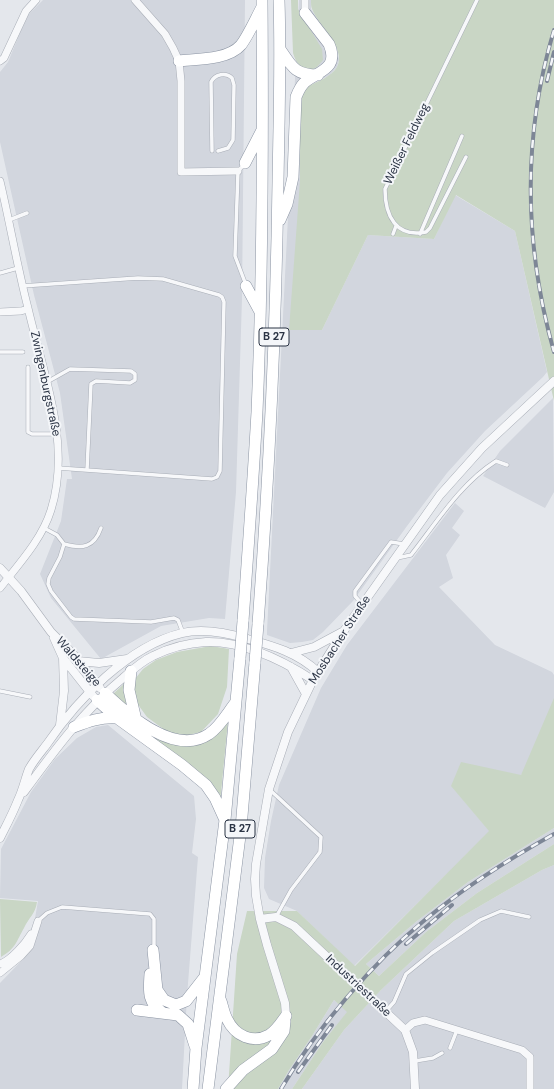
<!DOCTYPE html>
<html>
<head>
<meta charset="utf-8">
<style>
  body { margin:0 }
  canvas { display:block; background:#e4e7ec }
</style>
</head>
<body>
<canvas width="554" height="1089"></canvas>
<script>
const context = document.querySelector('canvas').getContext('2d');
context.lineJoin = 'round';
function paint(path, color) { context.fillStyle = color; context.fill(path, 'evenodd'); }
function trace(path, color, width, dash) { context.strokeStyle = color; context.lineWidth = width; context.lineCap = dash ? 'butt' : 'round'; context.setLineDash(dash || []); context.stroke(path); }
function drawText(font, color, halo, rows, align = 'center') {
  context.font = font + ' "DM Sans",sans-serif'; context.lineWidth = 4; context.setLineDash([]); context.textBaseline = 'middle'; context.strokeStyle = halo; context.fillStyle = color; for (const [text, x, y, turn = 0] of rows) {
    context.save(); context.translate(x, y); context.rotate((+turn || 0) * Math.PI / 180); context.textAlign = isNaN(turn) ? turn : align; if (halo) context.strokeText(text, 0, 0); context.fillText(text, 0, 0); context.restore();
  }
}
paint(new Path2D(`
  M43 0H245L242 298 236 492 225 619 209 618 161 626 101 659 51 598 40 574 61 521 67 479H72L60 393 34 295 0 142V72L8 62 27 16Z
  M299 0H311V9L327 33 337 50 339 60 337 67 330 75 307 87 299 95 300 181 322 330 368 235 434 239 455 195 515 231 547 372 543 377 485 431 447 473 407 526 353 601 323 632 313 640 302 642 290 643 267 635V631Z
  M553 398 554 492 545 508 483 476 500 451Z
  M455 503 464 511 452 528 460 535 446 555 453 578 439 587 495 645 552 672 554 675V725L521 775 452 786 490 831 354 966 297 911 269 899 264 888 265 858 271 821 279 785 321 688 347 645Z
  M108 725 194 796 196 819 192 853 198 857 187 996 182 1089H0V983L29 953 38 901 0 898 1 849 31 792 55 759 77 738 96 727Z
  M554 828V844L477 893 426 932 379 976 366 964 417 921 468 882Z
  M554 865V1089H302L344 1030 381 990 454 921 542 870Z
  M334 1000 348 1012 323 1042 292 1089H278L289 1070 312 1036Z`), '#d2d6de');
paint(new Path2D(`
  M291 0H298V9L322 49 323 60 317 67 309 71C300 67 296 63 293 53Z
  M311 0H554V401L515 231 456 195 434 239 368 235 322 330H289L300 181 299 95C302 92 305 89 309 86 318 81 331 77 337 67 347 49 318 25 312 9 311 7 311 3 311 0Z
  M211 646 229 649 227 687 218 714 201 732 184 736 166 731 147 717 134 699 135 679 143 669 156 660 177 652Z
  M125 683 129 707 113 694Z
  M554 698V828L468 882 417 921 366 964 379 976 426 932 477 893 554 844V865L542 870 454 921 381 990 344 1030 302 1089H292L323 1042 347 1012 334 1000 312 1036 289 1070 278 1089H228L237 954 247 911H297L355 966 489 831 451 786 461 762 521 775Z
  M228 721 220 803 139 727 160 740 173 744 183 745Z
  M0 899 37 902C35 915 29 917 24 928 16 942 16 948 1 957Z`), '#c9d6c5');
const service = new Path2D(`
  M212 151 211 82C215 74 226 72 232 78L234 85 233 140 228 148 218 151
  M466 157 430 228 426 232C396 238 385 216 385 189L477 0
  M245 164 238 171 235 256 246 285
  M9 220 27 213
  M393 234 396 226
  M420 234 462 136
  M0 273 18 268
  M22 286 138 278 163 279 219 295 222 297 224 302 220 471 217 477 212 479 58 468
  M0 352H23
  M28 367V432L32 434H57
  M47 382 70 369 131 371 135 374V380L130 383 96 381 91 384 87 470
  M44 528 57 535 64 544 60 557 49 578 48 584 51 591 71 617 74 619 151 622 174 618 178 620 183 633
  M64 544C82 549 94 548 101 528
  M397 558 411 555C437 522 460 484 496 461L507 465
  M362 604 355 596V591L391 542 404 544
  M0 691 30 697
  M270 790 321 837 320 852 291 890 276 917
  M38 921 47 913 62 907 150 914 154 919V948
  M386 1011 394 1002 406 974 432 953 480 920 501 911 529 917
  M450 1048 457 1030
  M415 1061 433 1058 442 1053`);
const minor = new Path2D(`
  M135 0 165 34 173 48 179 61 181 81V172L238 171
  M305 0V13
  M0 61 4 58 26 11 36 0
  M0 181C10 223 17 266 28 308 43 373 72 443 51 510 42 539 19 564 0 588
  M0 312 21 311 28 309
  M0 964C11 960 25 944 31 934
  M0 973 21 956 30 946 38 921
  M405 1030 413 1023 425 1020 522 1050 530 1057V1089`);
const tertiary = new Path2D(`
  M0 568 21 591 51 632 73 654 100 688
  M54 638 63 658 93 696
  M291 653 314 647 342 632
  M78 661 99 663 127 659
  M291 667 306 694
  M60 725 64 691 63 658
  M24 792C54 751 84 710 123 678 132 670 142 661 153 656 169 648 187 643 206 642 243 641 282 660 313 680
  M0 838C6 826 13 813 18 800 23 790 25 779 29 769 34 760 41 752 47 744 77 700 128 646 182 633 203 628 228 633 248 639 274 646 298 653 318 672
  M260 919 276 917 294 926 405 1030 413 1052 415 1089
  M286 1016 285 1003 267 945 260 919 256 896 255 879 256 864 269 789 288 732 313 680 343 632 440 495 482 448 554 381`);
const trunk = new Path2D(`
  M280 49C292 67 295 75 318 75
  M179 61C197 59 228 60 241 45 248 36 256 18 262 7
  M245 163 262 130
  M280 220 287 204 293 177 296 97C298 92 300 87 304 83 317 71 340 70 329 44L305 13
  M246 286 259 310
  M243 621C248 551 253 482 257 412 263 275 263 137 262 0
  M258 624C269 477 276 330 278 182 279 121 281 61 279 0
  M131 671 129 690 136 720
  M105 693C128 715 175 757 209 734 220 727 228 712 236 702
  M97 700 117 718 182 765 206 785 215 798 225 820
  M74 727C89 721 101 717 117 718
  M153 950 157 990 164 1000 176 1005 186 1001 204 978
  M150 974C149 991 147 1002 163 1013
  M221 1001C223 1007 224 1014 227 1019 235 1036 253 1044 269 1035 276 1031 281 1023 286 1016
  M137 1010 178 1015 188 1024 195 1046
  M193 1089 196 1048 225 820 240 658
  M208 1089 241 828 255 662
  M226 1089 243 1070 272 1049 284 1031 285 1021`);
trace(service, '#a9aeb7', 4.5);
trace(minor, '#a9aeb7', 8);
trace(tertiary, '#a9aeb7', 9);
trace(trunk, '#8b94a3', 12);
trace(service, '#f7f8fa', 3.5);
trace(minor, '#f7f8fa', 7);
trace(tertiary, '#f7f8fa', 8);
trace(trunk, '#fff', 11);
const rail = new Path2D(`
  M554 30C522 137 524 245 554 352
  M547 81 554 52
  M406 944 452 905
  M298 1072 332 1025
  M281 1089C316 1029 372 963 426 919 465 887 509 859 554 834`);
trace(rail, '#7d8696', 4);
trace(rail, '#f4f6f9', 2.5, [8]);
const trunkBridge = new Path2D(`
  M240 658 243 621
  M255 662 258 624`);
trace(trunkBridge, '#8b94a3', 12, []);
trace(trunkBridge, '#fff', 11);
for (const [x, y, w] of [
  [274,337,30],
  [240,829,30]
]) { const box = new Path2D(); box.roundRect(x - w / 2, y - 9, w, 18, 3); context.fillStyle = '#f4f6f9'; context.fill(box); trace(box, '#2b3445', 1); }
drawText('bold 11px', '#2b3445', null, [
  ["B 27",274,337],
  ["B 27",240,829]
]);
drawText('12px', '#2b3445', '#f4f6f9', [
  ["Weißer Feldweg",407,144,-64],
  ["Zwingenburgstraße",45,384,78],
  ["Mosbacher Straße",340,640,-57],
  ["Waldsteige",78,662,49],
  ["Industriestraße",358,986,43]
]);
</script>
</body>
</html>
